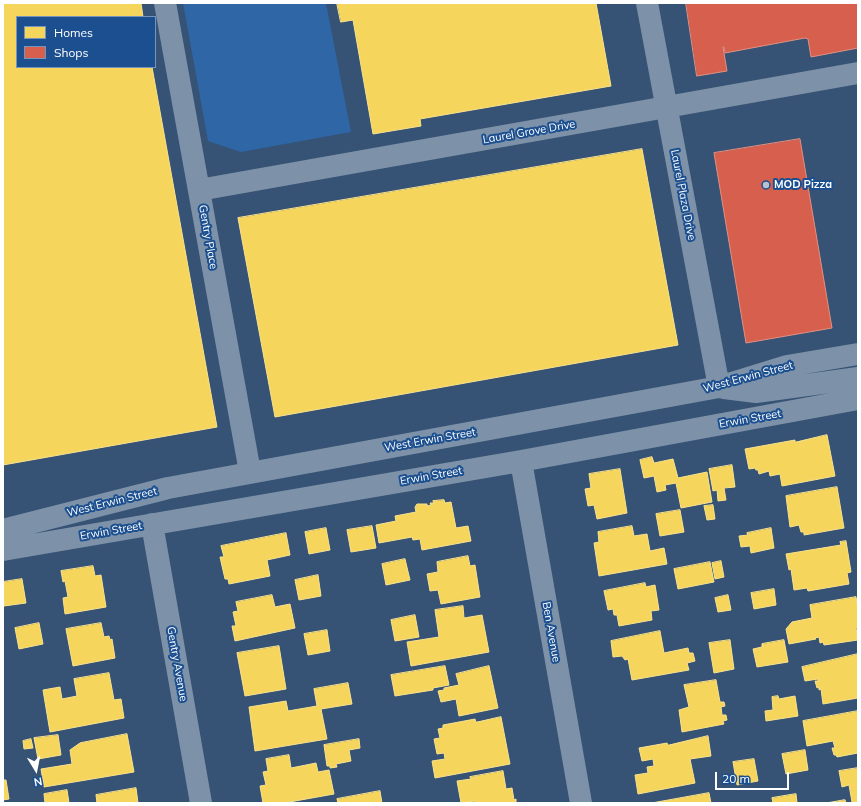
<!DOCTYPE html>
<html>
<head>
<meta charset="utf-8">
<style>
  body { margin:0 }
  #map { position:relative; width:861px; height:806px; overflow:hidden; background:#365274; font-family:Mulish,sans-serif }
  canvas { display:block }
  .frame { position:absolute; inset:0; border:4px solid #fff; pointer-events:none }
  .legend { position:absolute; left:16px; top:16px; width:140px; height:52px; box-sizing:border-box; background:#1b4f8f; border:1px solid #7695bc; margin:0; padding:5px 7px; list-style:none; font-size:12px; color:#fff }
  .legend li { display:flex; align-items:center; gap:8px; height:20px }
  .legend b { width:20px; border:1px solid #7695bc }
  .north { position:absolute; left:16px; top:750px; width:40px; height:40px; -webkit-text-stroke:3px #1b4f8f; paint-order:stroke; rotate:170deg; font-size:11px; font-weight:700; line-height:16px; text-align:center; color:#fff }
  .north::after { content:''; display:block; margin:auto; width:14px; height:18px; background:#fff; clip-path:polygon(50% 0,100% 100%,50% 72%,0 100%) }
  .scale { position:absolute; left:715px; top:772px; width:74px; height:18px; box-sizing:border-box; border:2px solid #fff; border-top:0; padding-left:5px; font-size:12px; line-height:14px; white-space:nowrap; color:#fff; -webkit-text-stroke:3px #1b4f8f; paint-order:stroke }
</style>
</head>
<body>
<div id="map">
<canvas width="861" height="806"></canvas>
<div class="frame"></div>
<ul class="legend">
<li><b style="height:11px;background:#f6d55c"></b>Homes</li>
<li><b style="height:11px;background:#d6604d"></b>Shops</li>
</ul>
<div class="north">N</div>
<div class="scale">20 m</div>
</div>
<script>
const context = document.querySelector('canvas').getContext('2d');
context.lineJoin = 'round';
function paint(path, color) { context.fillStyle = color; context.fill(path, 'evenodd'); }
function trace(path, color, width, dash) { context.strokeStyle = color; context.lineWidth = width; context.lineCap = dash ? 'butt' : 'round'; context.setLineDash(dash || []); context.stroke(path); }
function drawText(font, color, halo, rows, align = 'center') {
  context.font = font + ' Mulish,sans-serif'; context.lineWidth = 4; context.setLineDash([]); context.textBaseline = 'middle'; context.strokeStyle = halo; context.fillStyle = color; for (const [text, x, y, turn = 0] of rows) {
    context.save(); context.translate(x, y); context.rotate((+turn || 0) * Math.PI / 180); context.textAlign = isNaN(turn) ? turn : align; if (halo) context.strokeText(text, 0, 0); context.fillText(text, 0, 0); context.restore();
  }
}
paint(new Path2D(`
  M183 3H326L351 132 241 152 208 141Z`), '#2f66a5');
const homes = new Path2D(`
  M3 3H141L143 17H17V67H152L217 427 3 465Z
  M337 3H596L611 86 420 119 421 126 373 134 353 20 341 22Z
  M642 149 678 345 275 417 238 218Z
  M827 435 835 476 782 486 780 474 770 476 769 471 759 474 758 470H756L755 468 749 469 745 449 795 440V442Z
  M652 457 654 463 673 459 678 478 707 472 712 502 681 508 676 483 665 485 666 490 657 492 654 476 644 478 640 460Z
  M732 465 735 487 724 488 726 500 718 501 717 490 713 491 709 469Z
  M620 469 627 513 597 519 594 505 588 506 585 489 591 488 589 474Z
  M837 487 844 528 804 535V532H801L799 525 790 527 786 496Z
  M444 500 445 503 451 502 456 528 468 526 471 541 422 550 420 539 413 540 412 537 379 543 376 525 396 521 395 516 416 512 415 507 417 504H427V506L431 505 430 503H434L433 501Z
  M713 505 715 519 707 520 704 506Z
  M680 510 684 532 660 536 656 514Z
  M372 526 376 548 351 552 347 530Z
  M632 526 634 536 647 534 650 551 664 548 667 564 599 576 594 543 599 542 598 532Z
  M326 528 330 550 309 554 305 532Z
  M771 528 774 548 751 553 750 546 741 547 739 536 748 535 747 533Z
  M286 533 290 555 267 560 270 576 229 584 228 579H225L220 557H224L221 546Z
  M846 541 851 572 847 573 849 584 808 591 807 588 794 590 791 569 789 570 786 554 841 545 840 542Z
  M468 556 470 566 475 565 480 597 441 604 438 590 430 591 427 574 438 572 437 562Z
  M405 559 410 580 386 585 382 564Z
  M721 561 724 577 715 579 712 563Z
  M710 562 714 582 678 589 674 569Z
  M93 566 95 576 101 575 106 607 65 614 63 598 68 597 65 581 63 582 61 571Z
  M318 575 321 596 299 600 295 580Z
  M22 579 26 603 4 606 3 582Z
  M645 583 646 587 655 585 659 610 651 611 652 620 619 626 617 615H614L613 609 608 610 604 591Z
  M774 589 776 605 754 609 751 593Z
  M272 595 275 607 290 604 295 628 235 641 232 626H236L233 612 238 611 236 602Z
  M728 595 731 610 718 612 715 598Z
  M856 597 858 609V627L856 628 858 640 824 645 823 642 820 643 819 637 815 638 816 639 789 644 786 629 792 622 812 618 810 605Z
  M463 606 464 618 482 615 489 652 411 666 407 642 439 637 435 610Z
  M415 615 419 637 395 641 391 620Z
  M39 623 43 644 19 649 15 628Z
  M101 623 104 637 109 636 110 640 112 639 115 658 73 666 66 629Z
  M327 630 330 651 308 655 304 634Z
  M660 631 664 653 688 648 689 653H693L695 661 687 663 689 670 632 680 628 659 625 660 622 656 613 657 611 641Z
  M730 640 734 669 714 673 709 643Z
  M784 640 788 662 757 667 753 649 762 647V644Z
  M279 646 286 689 245 696 237 653Z
  M858 654V698L823 704 821 689 819 690V687L817 688 815 681H818V679L805 681 802 667Z
  M445 666 449 685 433 688V690L395 696 391 675Z
  M489 666 498 708 459 716 456 699 441 702 438 691 444 690V688L459 685 456 674Z
  M109 673 114 700 121 699 124 718 50 732 43 690 60 687 62 699 77 696 74 679Z
  M716 680 720 702H724L725 706 721 707 722 715H726L727 720 723 721 724 724 682 732 679 710 689 707 684 685Z
  M348 683 352 704 321 709 327 739 255 751 249 707 286 701 288 711 317 706 314 689Z
  M778 696 779 699 795 696 798 716 766 721 765 711 773 710 772 697Z
  M858 711V753L837 757 836 755H834L832 748H835L833 741 807 746 803 721Z
  M501 717 510 764 435 778 432 761 445 759 444 753 437 754 434 739 440 738 438 729 443 728V725L475 719 476 722Z
  M127 734 134 772 44 787 41 769 72 764 70 750 80 743Z
  M58 735 61 755 38 759 34 738Z
  M708 736 711 756 690 759 695 783 638 794 635 775 648 773 647 767 654 766 653 759 642 761 639 748 667 743 668 745Z
  M31 739 33 748 24 749 23 741Z
  M359 739 360 748 349 750 351 761 336 764 337 767 330 768V766H327L324 745Z
  M805 750 808 770 786 774 782 754Z
  M289 755 291 768 316 763 318 772 329 770 334 794 284 803H263L260 786 266 785 263 772 268 771 266 759Z
  M754 759 758 781 737 785 733 762Z
  M858 768V803H849L852 802 849 785 842 787 839 771Z
  M503 771 506 789 512 788 514 800 516 799V803H475V801L461 803 457 781 471 779 470 777Z
  M3 780H6L9 799 3 800Z
  M136 788 138 803H97L96 795Z
  M67 790 69 803H45L44 794Z
  M380 791 382 803H338L337 799Z
  M709 793 711 803H652Z
  M796 794 797 803H773L772 798Z
  M845 800 846 803H827Z`);
paint(homes, '#f6d55c');
trace(homes, '#f9e28d', 1);
const shops = new Path2D(`
  M686 3H858V48L811 57 808 39 805 38 725 53 724 47H723L727 71 697 76Z
  M800 139 832 328 746 343 714 153Z`);
paint(shops, '#d6604d');
trace(shops, '#e29082', 1);
trace(new Path2D(`
  M165 3 250 472
  M647 3 719 387
  M199 190 858 73
  M724 388 756 392 858 378
  M521 461 581 803
  M152 524 201 803
  M3 530 168 488 719 387 787 366 858 354
  M3 550 521 461 858 399`), '#7d92a8', 22);
for (const [x, y, r, color] of [
  [766,185,4,"#b9c2ce"]
]) { const dot = new Path2D(); dot.arc(x, y, r, 0, 2 * Math.PI); context.fillStyle = color; context.fill(dot); trace(dot, '#1b4f8f', 1.5); }
drawText('11px', '#fff', '#1b4f8f', [
  ["Laurel Grove Drive",529,132,-10],
  ["Laurel Plaza Drive",683,195,79],
  ["Gentry Place",208,237,80],
  ["West Erwin Street",748,377,-15],
  ["Erwin Street",750,419,-10],
  ["West Erwin Street",430,440,-10],
  ["Erwin Street",431,476,-10],
  ["West Erwin Street",112,502,-14],
  ["Erwin Street",111,531,-10],
  ["Ben Avenue",551,632,80],
  ["Gentry Avenue",177,664,80]
]);
drawText('bold 11px', '#fff', '#1b4f8f', [
  ["MOD Pizza",774,185]
], 'left');
</script>
</body>
</html>
